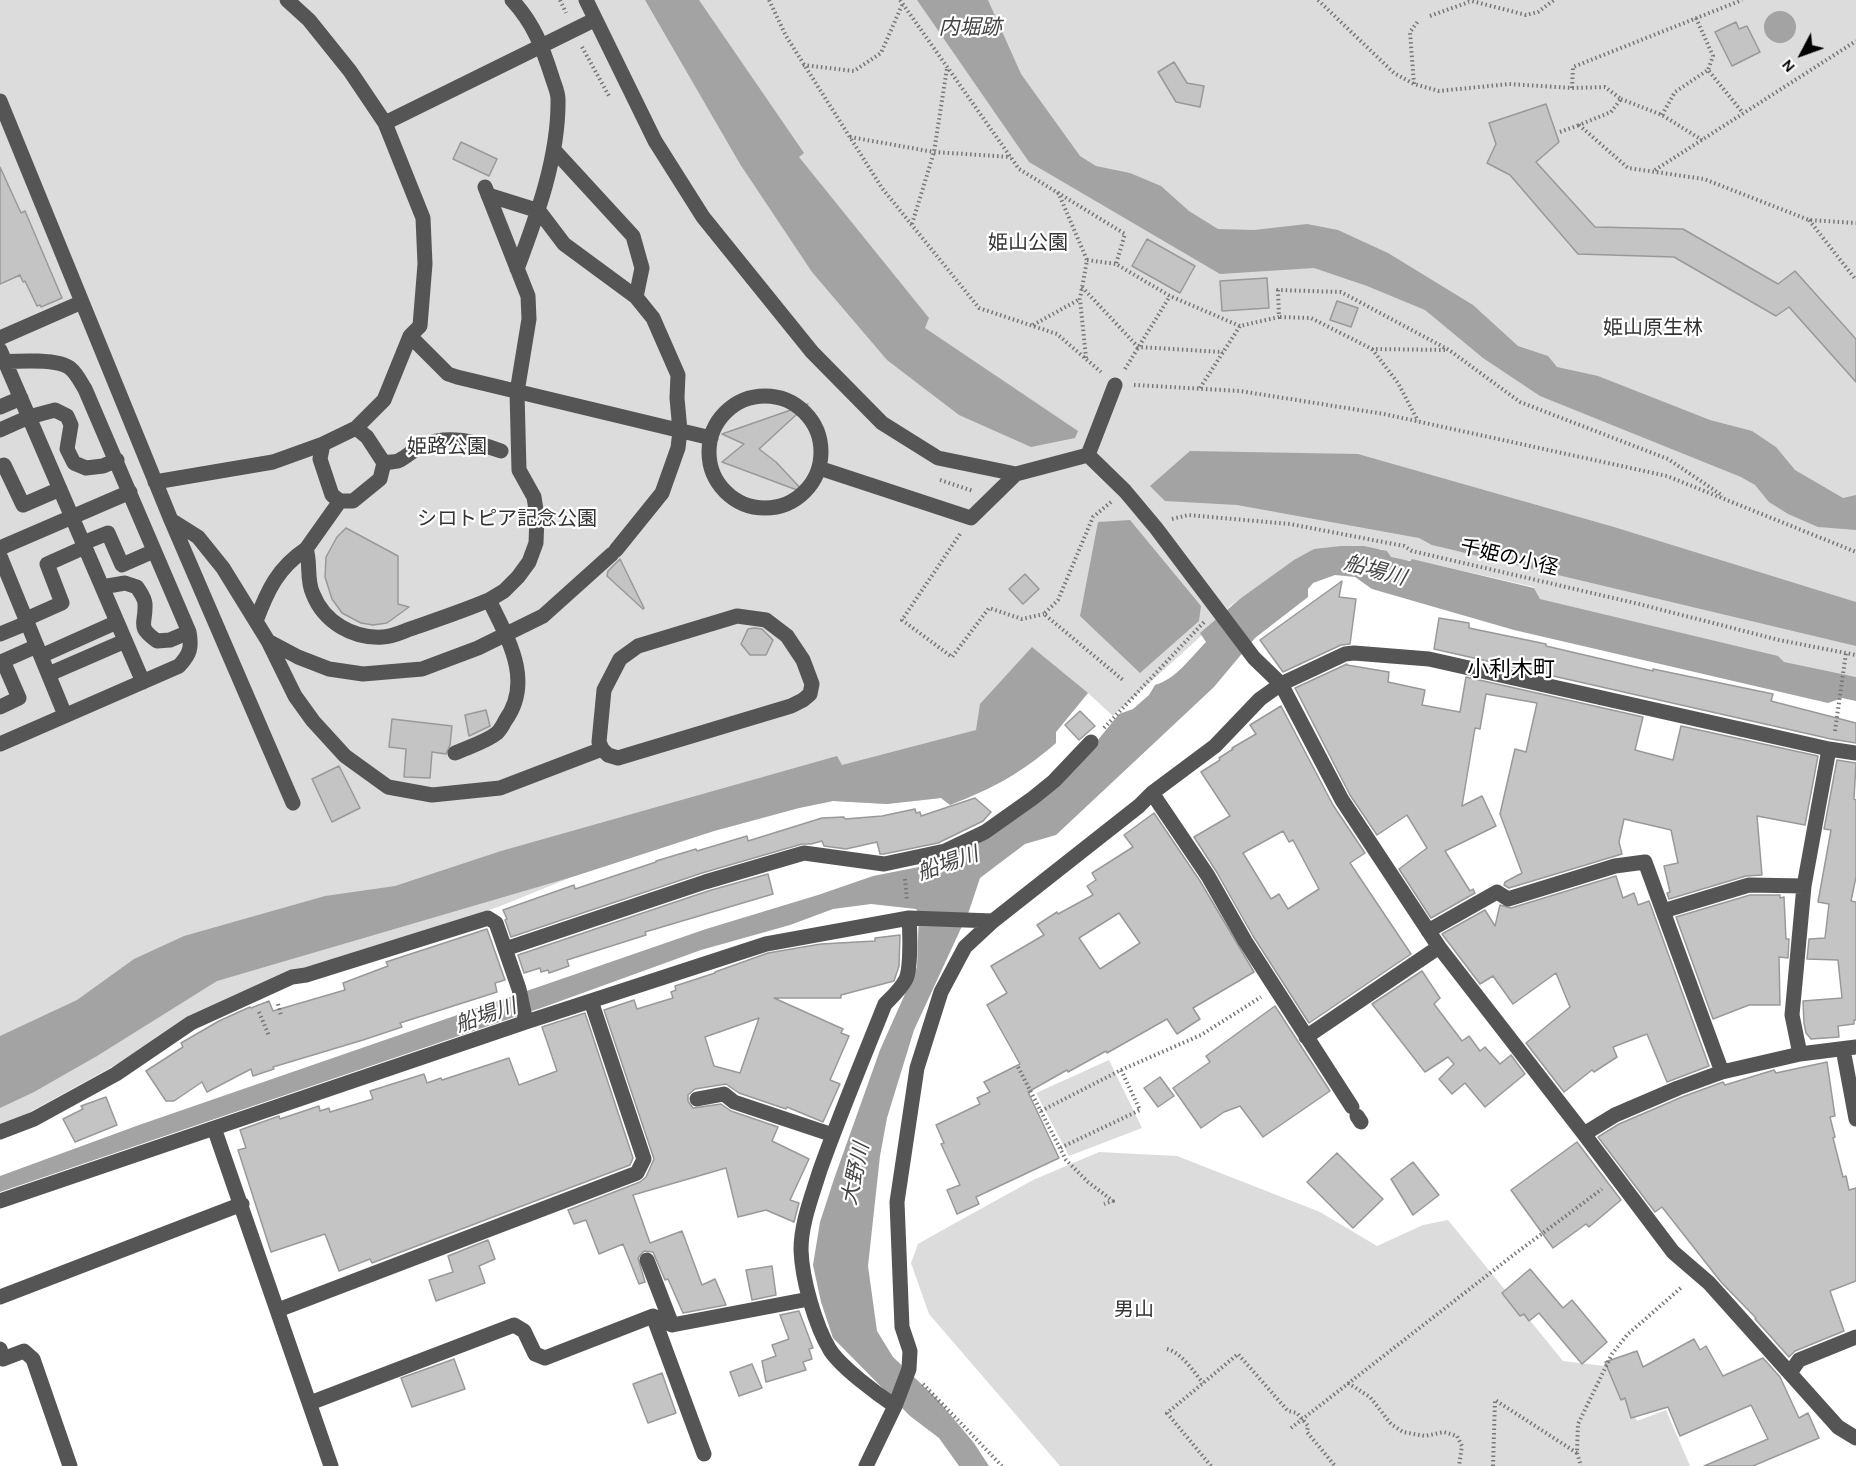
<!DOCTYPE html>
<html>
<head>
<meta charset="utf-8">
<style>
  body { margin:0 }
  #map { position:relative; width:1856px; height:1466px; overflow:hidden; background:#fff; font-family:Karla,sans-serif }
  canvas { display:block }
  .north { position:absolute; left:1772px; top:24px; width:60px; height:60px; -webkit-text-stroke:4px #fff; paint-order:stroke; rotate:229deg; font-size:16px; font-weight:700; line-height:24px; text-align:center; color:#000 }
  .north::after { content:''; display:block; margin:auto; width:21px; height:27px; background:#000; clip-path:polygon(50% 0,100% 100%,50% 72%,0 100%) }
</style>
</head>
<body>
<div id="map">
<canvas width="1856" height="1466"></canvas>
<div class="north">N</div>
</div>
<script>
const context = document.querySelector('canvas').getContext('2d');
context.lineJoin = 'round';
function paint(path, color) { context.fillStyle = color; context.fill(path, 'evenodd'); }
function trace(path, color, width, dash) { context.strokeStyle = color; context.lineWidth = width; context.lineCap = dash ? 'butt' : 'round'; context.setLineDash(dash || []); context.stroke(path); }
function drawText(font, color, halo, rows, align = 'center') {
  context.font = font + ' Karla,"Noto Sans JP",sans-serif'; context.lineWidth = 4.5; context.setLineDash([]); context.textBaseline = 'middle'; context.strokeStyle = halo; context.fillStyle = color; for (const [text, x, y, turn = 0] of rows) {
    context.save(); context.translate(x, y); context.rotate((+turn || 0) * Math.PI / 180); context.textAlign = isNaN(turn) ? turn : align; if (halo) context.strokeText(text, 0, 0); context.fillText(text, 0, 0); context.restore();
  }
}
paint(new Path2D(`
  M0 0H1856V677L1783 663 1779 657 1539 599 1534 587 1415 560H1392L1382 549H1315L1286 566 1230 606 1212 626 1113 716 1088 693 1056 732V743C1021 773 994 788 950 805L941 798 887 804 833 801 799 808 714 831 572 877 498 907 419 933 163 1036 119 1063 14 1121 0 1125Z
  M1109 1060 1142 1128 1069 1156 1036 1093Z
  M1099 1152 1177 1156 1320 1212 1377 1246 1423 1225 1448 1220 1563 1361 1613 1367 1637 1421 1666 1410 1690 1466H1060L929 1314 911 1263 918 1244 948 1227 1033 1180Z`), '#dcdcdc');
paint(new Path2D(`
  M645 0H699L804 153 799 157 929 318 925 328 1078 431 1075 438 1031 447 959 415 887 360 812 272 740 164Z
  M917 0H988L1021 74 1080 156 1096 166 1130 173 1161 186 1189 211 1218 229 1254 230 1307 224 1338 230 1388 253 1473 305 1518 346 1548 356 1557 367 1598 376 1710 420 1752 431 1776 447 1795 470 1843 498 1856 495V530L1818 527 1788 514 1769 502 1755 485 1741 477 1540 396 1483 358 1425 310 1367 286 1314 268 1220 274 1029 162Z
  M1764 27a16 16 0 1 1 32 0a16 16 0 1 1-32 0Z
  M1190 451 1358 454 1614 527 1856 602V646L1432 545 1419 538 1237 505 1165 501 1150 486Z
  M1130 520 1201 606 1199 621 1140 673 1080 616 1098 522Z
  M1341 546H1364L1387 551 1391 557 1410 561 1412 559 1534 588 1540 599 1778 656 1784 662 1856 677V709V701L1842 698 1828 703 1514 630 1372 589 1355 577 1335 575 1313 583 1308 589V597L1255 638 1214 687 1056 835 1025 844 980 878 969 911 914 1030 887 1118 880 1156 868 1266 877 1331 893 1357 937 1399 974 1443 989 1466H959L939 1438 910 1416 833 1338 821 1302 813 1265 820 1222 834 1179 880 1050 917 967 919 913 916 909 871 904 833 909 790 925 701 950 544 1007 0 1192V1176L139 1125 706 929 818 895 873 876 929 865 958 854 1022 813 1080 762 1119 714 1133 709 1149 695 1155 685C1175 680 1192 656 1206 642L1200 633 1241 598 1294 560 1314 549Z
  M1032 647 1088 693 1056 732V743C1021 773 994 788 950 805L941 798 887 804 833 801 799 808 714 831 572 877 217 981 97 1056 34 1092 0 1108V1036L77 1000 134 959 184 936 325 896 395 886 501 851 837 756 842 765 976 730 980 704Z`), '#a3a3a3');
const building = new Path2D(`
  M1736 22 1739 29 1747 26 1760 52 1732 66 1715 32Z
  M1174 62 1187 83 1204 86 1200 107 1176 102 1158 72Z
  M1546 104 1559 142 1536 162 1595 227 1683 229 1778 284 1795 271 1856 339V382L1789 307 1776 316 1674 257 1578 254 1510 175 1487 163 1496 144 1489 123Z
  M461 142 497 159 489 176 453 159Z
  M0 167 21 213 25 211 62 298 41 307 40 305 37 306 25 281 23 282 20 275 0 284Z
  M1147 239 1195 266 1180 293 1132 266Z
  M1267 278 1269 308 1222 311 1220 281Z
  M1337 301 1358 308 1351 327 1330 320Z
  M808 404 759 449 776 462 805 493 722 462 744 444 722 434Z
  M346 528 398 556V604L409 607 387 623 373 625 361 623 342 613 332 599 325 577 326 557 337 537Z
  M620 559 644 608 643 609 607 576 608 571Z
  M1025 574 1039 589 1023 604 1009 589Z
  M1342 581 1339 597 1356 599 1350 644 1341 645 1283 672 1260 640Z
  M1439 618 1469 623V628L1546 644V646L1653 671V669L1773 694 1771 701 1856 723V743L1831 739 1434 649Z
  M754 628 762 629 773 640 766 655H750L741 644 748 629Z
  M1347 664V665L1389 672 1388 682 1425 690 1422 705 1460 712 1466 677 1643 717 1635 750 1673 760 1681 726 1818 756 1805 825 1757 816 1762 875 1746 876 1669 899 1667 893 1670 892 1664 866 1678 863 1671 830 1624 819 1619 842 1622 854 1509 888 1504 885 1505 882 1522 873 1500 814 1515 749 1526 752 1537 703 1486 694 1480 729 1475 728 1462 806 1482 796 1496 826 1445 851 1470 891 1473 889 1475 893 1431 918 1399 869 1427 848 1407 815 1377 835 1350 795 1295 688Z
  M1281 706 1333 805 1365 853 1350 863 1411 954 1309 1023 1253 936 1216 871 1194 837 1230 816 1201 772 1220 760 1219 758 1233 749 1232 748 1256 734 1250 725ZM1283 831 1289 842 1293 840 1319 889 1288 909 1279 894 1271 899 1243 853Z
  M486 710 490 726 469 736 465 715Z
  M1080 711 1095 726 1079 740 1065 725Z
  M392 719 452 726 450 745 446 754 432 752 430 778 404 777 406 749 389 747Z
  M1837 760 1856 763 1854 799 1856 800V877L1851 901 1856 902V1020H1854V1024L1838 1026 1839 1037 1811 1039 1806 1033 1804 1023 1803 1001 1842 998 1838 960 1807 959 1809 939 1825 938 1829 904 1818 902 1831 830 1824 829Z
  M339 766 360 808 332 822 312 779Z
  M975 798 991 812 983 821 938 843 884 854H880L877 842 846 849 824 846 822 841 811 844H802L702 873 511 937 505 920 507 919 503 910 574 885 575 889 656 862V861L696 849 697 851 747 836 748 841 822 818 844 817 845 819 882 816 915 809 916 813 920 812 921 816Z
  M1154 813 1200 881 1254 972 1193 1008 1200 1019 1177 1034 1167 1019 1107 1053 1106 1051 1068 1072 1067 1070 1028 1092 1059 1158 976 1197 979 1204 957 1214 947 1190 960 1185 941 1144 944 1143 936 1125 980 1104 977 1098 990 1092 984 1082 1020 1064 987 1005 1007 993 991 966 1044 935 1037 925 1057 912 1058 914 1093 895 1087 886 1096 880 1092 873 1133 847 1124 835ZM1119 913 1140 943 1100 969 1079 938Z
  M768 874 773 894 645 932 646 935 567 960 569 966 549 973 548 970 541 972 540 968 524 973 518 955 708 891Z
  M1616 876 1623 898 1634 893 1638 905 1649 901 1709 1066 1667 1082 1647 1034 1613 1047 1617 1057 1594 1072 1592 1070 1564 1092 1526 1043 1570 1007 1556 973 1513 1004 1493 976 1480 984 1442 934 1485 910 1495 926 1500 905 1511 908Z
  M1750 895H1780V898L1784 897 1786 939H1789L1788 958 1779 957 1780 1005H1749L1713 1019 1676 917Z
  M487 929 505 980 495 983 497 992 400 1023 402 1027 363 1040 273 1067 274 1069 253 1076 251 1069 207 1092 202 1082 174 1101H166L146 1071 183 1047 181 1043 219 1021 250 1007 251 1008 269 1001 273 1011 345 990 343 983 388 966 386 962Z
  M900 935 899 966 894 981 841 995V998H774L843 1029 841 1033 849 1036 830 1080 840 1084 823 1122 787 1107 786 1109 739 1093 726 1084 695 1089 688 1095V1101L693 1108 721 1104 731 1111 778 1127 772 1141 809 1159 790 1200 799 1203 794 1222 766 1210 738 1217 726 1168 633 1195 650 1243 682 1231 702 1285 715 1279 726 1305 683 1313 668 1279 665 1280 653 1252 644 1251 638 1258 645 1282 639 1284 623 1244 599 1254 586 1220 574 1224 568 1210 640 1182 646 1177 654 1159 604 1010 634 1000 637 1009 673 998 671 992 676 990 675 986 715 973V972L768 953 821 944 875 941V938ZM759 1018 740 1073 714 1066 705 1037Z
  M1422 971 1440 998 1434 1004 1462 1041 1469 1036 1480 1051 1485 1047 1500 1064 1511 1055 1525 1074 1485 1107 1465 1083 1452 1094 1439 1079 1454 1064 1448 1057 1425 1072 1372 1004Z
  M1275 1006 1330 1091 1263 1137 1240 1106 1224 1112 1201 1128 1173 1088 1210 1062 1206 1056Z
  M585 1013 633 1158 630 1165 372 1263 370 1259 339 1271 325 1234 271 1252 238 1150 246 1148 240 1130 279 1116 280 1119 319 1106 320 1111 329 1108 330 1112 373 1099 370 1091 424 1074 427 1083 441 1078 442 1080 509 1058 519 1085 557 1071 542 1027Z
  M1827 1062 1835 1116 1830 1117 1835 1137 1833 1138 1843 1177 1846 1176 1849 1190 1856 1188V1281L1830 1291 1844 1331 1795 1351 1789 1357 1755 1319 1756 1318 1721 1282 1662 1207 1655 1212 1598 1137 1619 1124 1682 1097 1723 1082 1725 1085 1774 1070 1776 1073Z
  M1160 1077 1174 1096 1158 1107 1144 1088Z
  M106 1097 117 1125 75 1142 63 1119 83 1109 81 1106Z
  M1577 1142 1621 1200 1589 1227 1586 1224 1553 1248 1511 1190Z
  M1337 1153 1383 1199 1353 1228 1307 1182Z
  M1413 1162 1439 1195 1413 1215 1391 1179Z
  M488 1240 495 1259 479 1266 485 1283 436 1301 429 1280 453 1272 448 1256Z
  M772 1266 776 1295 752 1300 746 1270Z
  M1530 1269 1563 1308 1572 1300 1607 1342 1582 1364 1539 1313 1529 1321 1524 1314 1520 1316 1502 1293Z
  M799 1311 813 1348 809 1349 812 1359 803 1362 806 1370 766 1382 762 1361 776 1356 772 1345 789 1339 780 1315Z
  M1694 1339 1700 1350 1706 1346 1723 1376 1763 1358 1780 1377 1799 1418 1808 1413 1819 1438 1753 1466H1704L1768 1439 1751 1405 1680 1436 1668 1407 1631 1418 1625 1398 1621 1400 1605 1362 1637 1351 1643 1367Z
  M454 1359 465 1389 412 1407 401 1378Z
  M752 1364 762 1388 739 1396 730 1372Z
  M662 1373 676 1413 648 1423 633 1384Z`);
paint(building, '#c4c4c4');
trace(building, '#999', 1.5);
trace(new Path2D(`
  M560 0 566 13
  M769 0 786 36 882 188 979 308 1057 334 1101 372
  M900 0 1019 169 1125 234 1116 264 1170 296 1240 326 1279 317 1278 290 1341 292 1449 350 1520 402 1668 459 1723 496
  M1318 0 1394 73 1414 84 1439 91 1509 84 1572 88 1605 87 1621 99 1611 112 1579 125 1628 168 1704 179 1809 220 1856 223
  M1468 0 1526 15 1538 12 1554 0
  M1430 16 1469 2
  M1696 18 1713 56 1708 70
  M582 47 609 96
  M803 65 854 71 881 53 902 5
  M1414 84 1410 32 1419 20
  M1572 88 1573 67 1742 0
  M1621 99 1662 115 1702 140
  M1662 115 1675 92 1708 70 1743 113
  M1560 132 1579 125
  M850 137 934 152 1011 157
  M1655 170 1856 41
  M1058 192 1087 260
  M1809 220 1856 280
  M912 224 934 152 947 68
  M1082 287 1138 347 1223 352
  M1280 317 1311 318 1372 349 1448 350
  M1033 325 1080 299
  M1372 349 1398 383 1418 421
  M1086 358 1080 299 1087 260 1116 264
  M1125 369 1170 296
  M1134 385 1240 391 1384 414 1667 476 1856 552
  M1200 388 1240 326
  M940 480 973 491
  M1111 502 1093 517 1058 600 1044 614 1123 680
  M1172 519 1188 515 1290 524 1404 546 1412 551 1639 604 1779 640 1856 655
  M960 534 902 620 952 657 989 608 1022 619 1044 614
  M1104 728 1204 622
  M1835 731 1846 653
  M905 879 907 901
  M278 1004 281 1015
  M259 1012 269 1036
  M1018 1067 1066 1160 1088 1182 1113 1201 1104 1204
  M1121 1070 1201 1035 1261 997
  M1041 1111 1121 1070 1140 1110 1060 1148
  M1167 1349C1182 1353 1193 1371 1203 1383
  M1348 1383 1370 1397 1391 1424 1403 1432 1425 1436 1444 1432 1457 1436 1462 1446 1459 1466
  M923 1384 1002 1466
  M1291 1428 1512 1256 1602 1189
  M1577 1453 1581 1466
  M1211 1466 1167 1413 1238 1354 1288 1411 1297 1413 1308 1426 1307 1432 1335 1466
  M1493 1466 1495 1400 1577 1453 1578 1424 1612 1354 1627 1335 1683 1286`), '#777', 4, [1.5, 3]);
trace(new Path2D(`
  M512 0C534 24 542 46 552 77 554 84 558 92 558 99 559 156 537 216 517 269
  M586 0 655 141 703 217 812 352 882 423 938 458 1016 474 1088 455
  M0 101 171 520 293 803
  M385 123 594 20
  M554 150 633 236 642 268 636 297 653 318 678 375 677 398 680 431 678 448 662 493 616 550
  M485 187 528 296 529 319 517 392 519 470 534 497 537 516 536 543 529 562 518 577 504 591 489 600C463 611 436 620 410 629 402 632 392 637 383 637 353 639 324 622 313 594 306 580 311 563 306 549L340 501H353L380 479 384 463C388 462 394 462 398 461 407 457 414 449 423 445 449 434 476 442 501 451
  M488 195 539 211 564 244 636 297
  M410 336 448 374 457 377 711 438
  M0 338 82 302
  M0 350 143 682
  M0 362C16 361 60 358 71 369 77 374 81 383 85 389L189 632C192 648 190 654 179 666L0 744
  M709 452a56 56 0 1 1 112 0a56 56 0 1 1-112 0Z
  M0 407 21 398
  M356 428 367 437 384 463
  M0 430 29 417 55 410 67 416 71 425 67 449 74 463 86 468 103 466 117 460
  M323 444 320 459 332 495 340 501
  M1088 455 1125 491 1156 528 1254 658 1281 684 1342 800 1439 947 1584 1134 1673 1252 1709 1283 1838 1427 1856 1438
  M1088 455 1115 385
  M0 467 4 465 23 505 60 489
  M819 468 971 518 1016 474
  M155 482 273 462 323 444 356 428 384 400 410 336 420 326 425 264 423 218 385 123 350 71 309 20 287 0
  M171 520 198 537 223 568 268 641 295 696 313 721 345 756 388 787 432 795 500 788 602 749 608 755 618 758 791 706 803 700 810 694 812 684 803 660 787 636 766 620 737 616 638 646 620 659 604 690 599 742 602 749
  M83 543 108 533 122 565 154 551
  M0 548 130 492
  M0 556 65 715
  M102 587 125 583 137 587C140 592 145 598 145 604 146 625 136 626 157 641L170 640 189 632
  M26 619 62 603 47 564 85 547
  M256 621C268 589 278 568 306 549
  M0 634 27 623
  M268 641 298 657 329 669 363 674 422 669 478 648 543 616 612 554
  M41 656 117 622
  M49 674 125 641
  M0 707 19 698 3 661 37 646
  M455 753C468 747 486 742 497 733 500 730 503 725 505 721 534 681 508 639 489 600
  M1152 793 1208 876 1245 941 1352 1107
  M1663 911 1749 885 1804 886
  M1428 931 1497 892 1508 899 1615 866 1645 862 1722 1072
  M505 949 705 882 804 853 884 864 945 851 985 832 1033 798 1054 781 1091 742
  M1306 1037 1439 947
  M1843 1049 1856 1119
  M1800 1054 1792 1015 1804 886 1829 749
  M697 1099 724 1094 734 1102 833 1135
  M1357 1116 1361 1122
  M214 1128 331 1466
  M0 1132 34 1119 116 1074 191 1023 292 977 306 975 488 918 496 923 519 989 526 1022
  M1584 1134 1615 1115 1678 1088 1722 1072 1800 1054 1856 1047
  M0 1201 526 1022 766 944 909 918 993 921
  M647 1260 672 1325
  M0 1297 242 1204
  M278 1310 637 1173 644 1159 591 1001
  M653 1316 704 1454
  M0 1349 3 1359 24 1351 33 1359 70 1466
  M1790 1373 1799 1360 1856 1337
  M310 1403 514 1325 524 1331 535 1354 545 1358 653 1316 672 1325 809 1299
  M895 1406C877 1394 842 1368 830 1350 815 1325 802 1279 801 1250 801 1223 812 1196 820 1170 840 1114 863 1059 885 1004 893 996 901 989 906 979 911 968 910 931 909 918
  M866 1466 895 1406 909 1369 910 1351 902 1327 897 1202 917 1068 941 992 965 947 993 921 1139 806 1152 793 1215 746 1260 699 1281 684 1345 654 1354 653 1429 659 1829 749 1856 753`), '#555', 15);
drawText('20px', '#333', '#fff', [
  ["姫山公園",1028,243],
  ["姫山原生林",1653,328],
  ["姫路公園",447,447],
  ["シロトピア記念公園",507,519],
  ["男山",1134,1310]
]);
drawText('20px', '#000', '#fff', [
  ["千姫の小径",1509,558,13]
]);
drawText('italic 21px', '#444', '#fff', [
  ["内堀跡",970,28],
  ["船場川",1375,571,15],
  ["船場川",948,864,-19],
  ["船場川",486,1016,-19],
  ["大野川",856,1174,-78]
]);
drawText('22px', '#000', '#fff', [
  ["小利木町",1511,670]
]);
</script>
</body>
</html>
